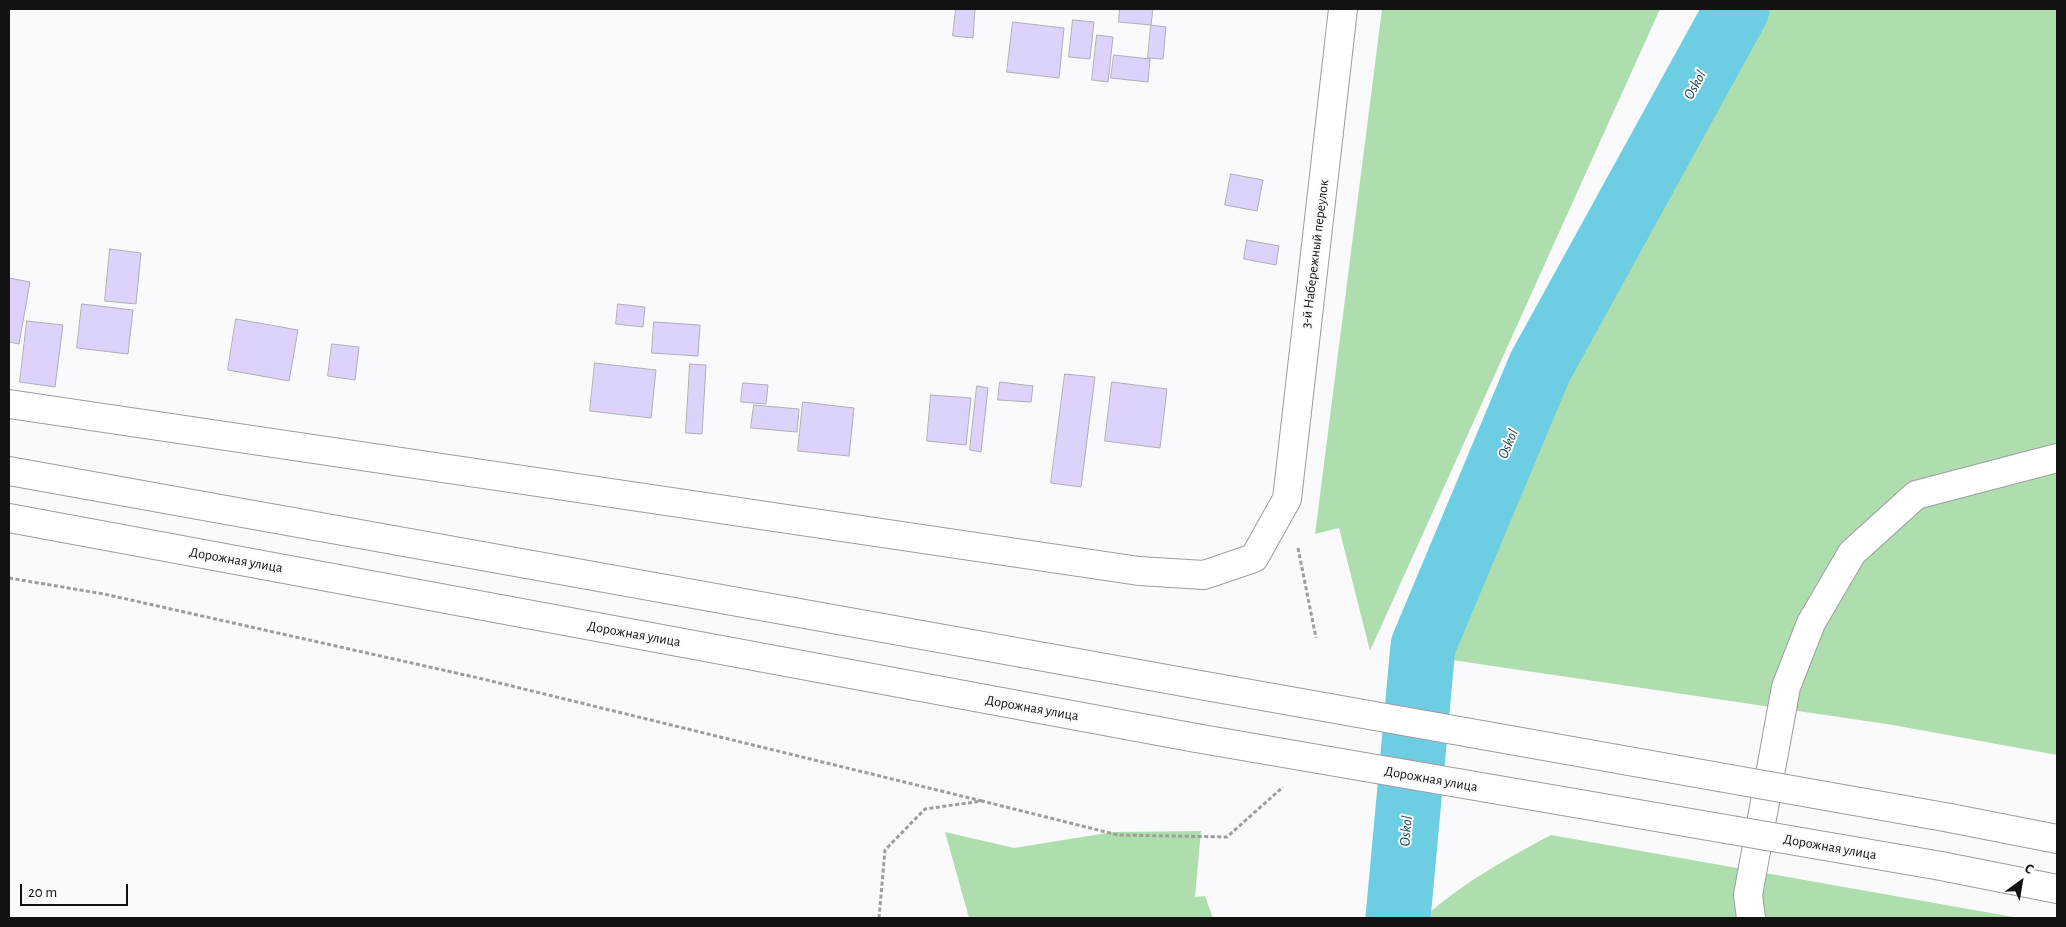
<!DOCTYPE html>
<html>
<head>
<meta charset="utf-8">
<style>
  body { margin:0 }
  #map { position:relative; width:2066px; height:927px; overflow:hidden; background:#fafafd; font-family:"Alegreya Sans",sans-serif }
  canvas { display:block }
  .frame { position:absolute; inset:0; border:10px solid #121213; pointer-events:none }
  .north { position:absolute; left:1996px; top:857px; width:50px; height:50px; -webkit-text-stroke:4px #fafafd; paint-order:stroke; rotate:32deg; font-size:14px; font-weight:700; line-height:20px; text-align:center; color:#121213 }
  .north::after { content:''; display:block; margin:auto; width:18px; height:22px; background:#121213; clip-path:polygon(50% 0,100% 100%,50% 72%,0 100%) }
  .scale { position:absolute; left:20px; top:884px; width:108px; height:22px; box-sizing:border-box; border:2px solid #121213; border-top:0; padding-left:6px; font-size:15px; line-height:18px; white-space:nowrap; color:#121213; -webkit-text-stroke:4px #fafafd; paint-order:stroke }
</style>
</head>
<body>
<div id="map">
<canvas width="2066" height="927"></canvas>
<div class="frame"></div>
<div class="north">С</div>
<div class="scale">20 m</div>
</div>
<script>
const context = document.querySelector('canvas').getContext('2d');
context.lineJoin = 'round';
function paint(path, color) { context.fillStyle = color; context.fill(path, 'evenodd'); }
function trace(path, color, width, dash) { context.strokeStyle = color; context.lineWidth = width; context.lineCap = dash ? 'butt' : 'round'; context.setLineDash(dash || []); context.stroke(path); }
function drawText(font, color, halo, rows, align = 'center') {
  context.font = font + ' "Alegreya Sans",sans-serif'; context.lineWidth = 4; context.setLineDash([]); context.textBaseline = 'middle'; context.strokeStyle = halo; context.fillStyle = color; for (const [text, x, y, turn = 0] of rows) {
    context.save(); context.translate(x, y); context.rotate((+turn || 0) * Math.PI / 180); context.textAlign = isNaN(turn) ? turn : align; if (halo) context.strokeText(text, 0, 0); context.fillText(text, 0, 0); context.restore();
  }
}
paint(new Path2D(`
  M1382 9H1660L1370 651 1339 528 1315 534Z
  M1769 9H2057V755L1893 725 1452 660 1585 326 1720 85Z
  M1201 831 1195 897 1205 896 1213 918H969L945 832 1014 848 1113 832Z
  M1551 835 2019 918H1424C1460 884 1508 858 1551 835Z`), '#afdeae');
trace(new Path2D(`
  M1398 918 1423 646 1540 367 1737 9`), '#6dcde2', 65);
const building = new Path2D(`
  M956 9H975L973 38 953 36Z
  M1120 9H1153L1151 25 1119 22Z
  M1073 20 1094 22 1090 59 1069 57Z
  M1013 22 1064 28 1059 78 1007 72Z
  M1151 25 1166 27 1163 59 1148 58Z
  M1097 35 1113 37 1108 82 1092 80Z
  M1114 55 1150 59 1148 82 1111 78Z
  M1231 174 1263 180 1257 211 1225 205Z
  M1247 240 1279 246 1276 265 1244 259Z
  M110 249 141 253 136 304 105 301Z
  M9 278 30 282 19 344 9 342Z
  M82 304 133 310 128 354 77 348Z
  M618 304 645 307 643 327 616 324Z
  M236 319 298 330 289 381 228 370Z
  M27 321 63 325 55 387 20 382Z
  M654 322 700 325 698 356 652 353Z
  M332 344 359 347 355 380 328 376Z
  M595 363 656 370 651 418 590 411Z
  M690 364 706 365 702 434 686 433Z
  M1065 374 1095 377 1081 487 1051 483Z
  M1000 382 1033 386 1031 402 998 400Z
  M1112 382 1167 389 1160 448 1105 441Z
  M743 383 768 385 766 404 741 402Z
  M977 386 988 388 981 452 970 450Z
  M931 395 971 398 966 445 927 441Z
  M803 402 854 408 849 456 798 451Z
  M754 405 799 409 797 432 751 428Z`);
paint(building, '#ddd2fb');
trace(building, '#afaeb1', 1);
const minor = new Path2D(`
  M9 404 1139 571 1204 575 1254 558 1287 499 1343 9
  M1751 918 1748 895 1786 687 1811 623 1852 553 1916 495 2057 458`);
const major = new Path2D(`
  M9 471 1200 685
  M9 518 1196 738
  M1950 818 2057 839
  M1941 866 2057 889`);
trace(minor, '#9d9da0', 30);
trace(major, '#9d9da0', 30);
trace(new Path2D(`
  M1298 548 1316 638
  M9 578 104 594 483 679 982 801
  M879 918 885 850 925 809 982 801 1118 835 1227 837 1283 787`), '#9d9d9f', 3, [4, 2.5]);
trace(minor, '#fff', 28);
trace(major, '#fff', 28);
const majorBridge = new Path2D(`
  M1200 685 1950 818
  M1196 738 1941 866`);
trace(majorBridge, '#9d9da0', 30, []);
trace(majorBridge, '#fff', 28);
drawText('14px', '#121213', '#fafafd', [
  ["3-й Набережный переулок",1315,254,-83],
  ["Дорожная улица",236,560,10],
  ["Дорожная улица",634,634,10],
  ["Дорожная улица",1032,708,10],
  ["Дорожная улица",1431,779,10],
  ["Дорожная улица",1830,847,10]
]);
drawText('italic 15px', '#1e4953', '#fafafd', [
  ["Oskol",1695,85,-61],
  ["Oskol",1508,444,-67],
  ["Oskol",1406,831,-85]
]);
</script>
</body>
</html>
